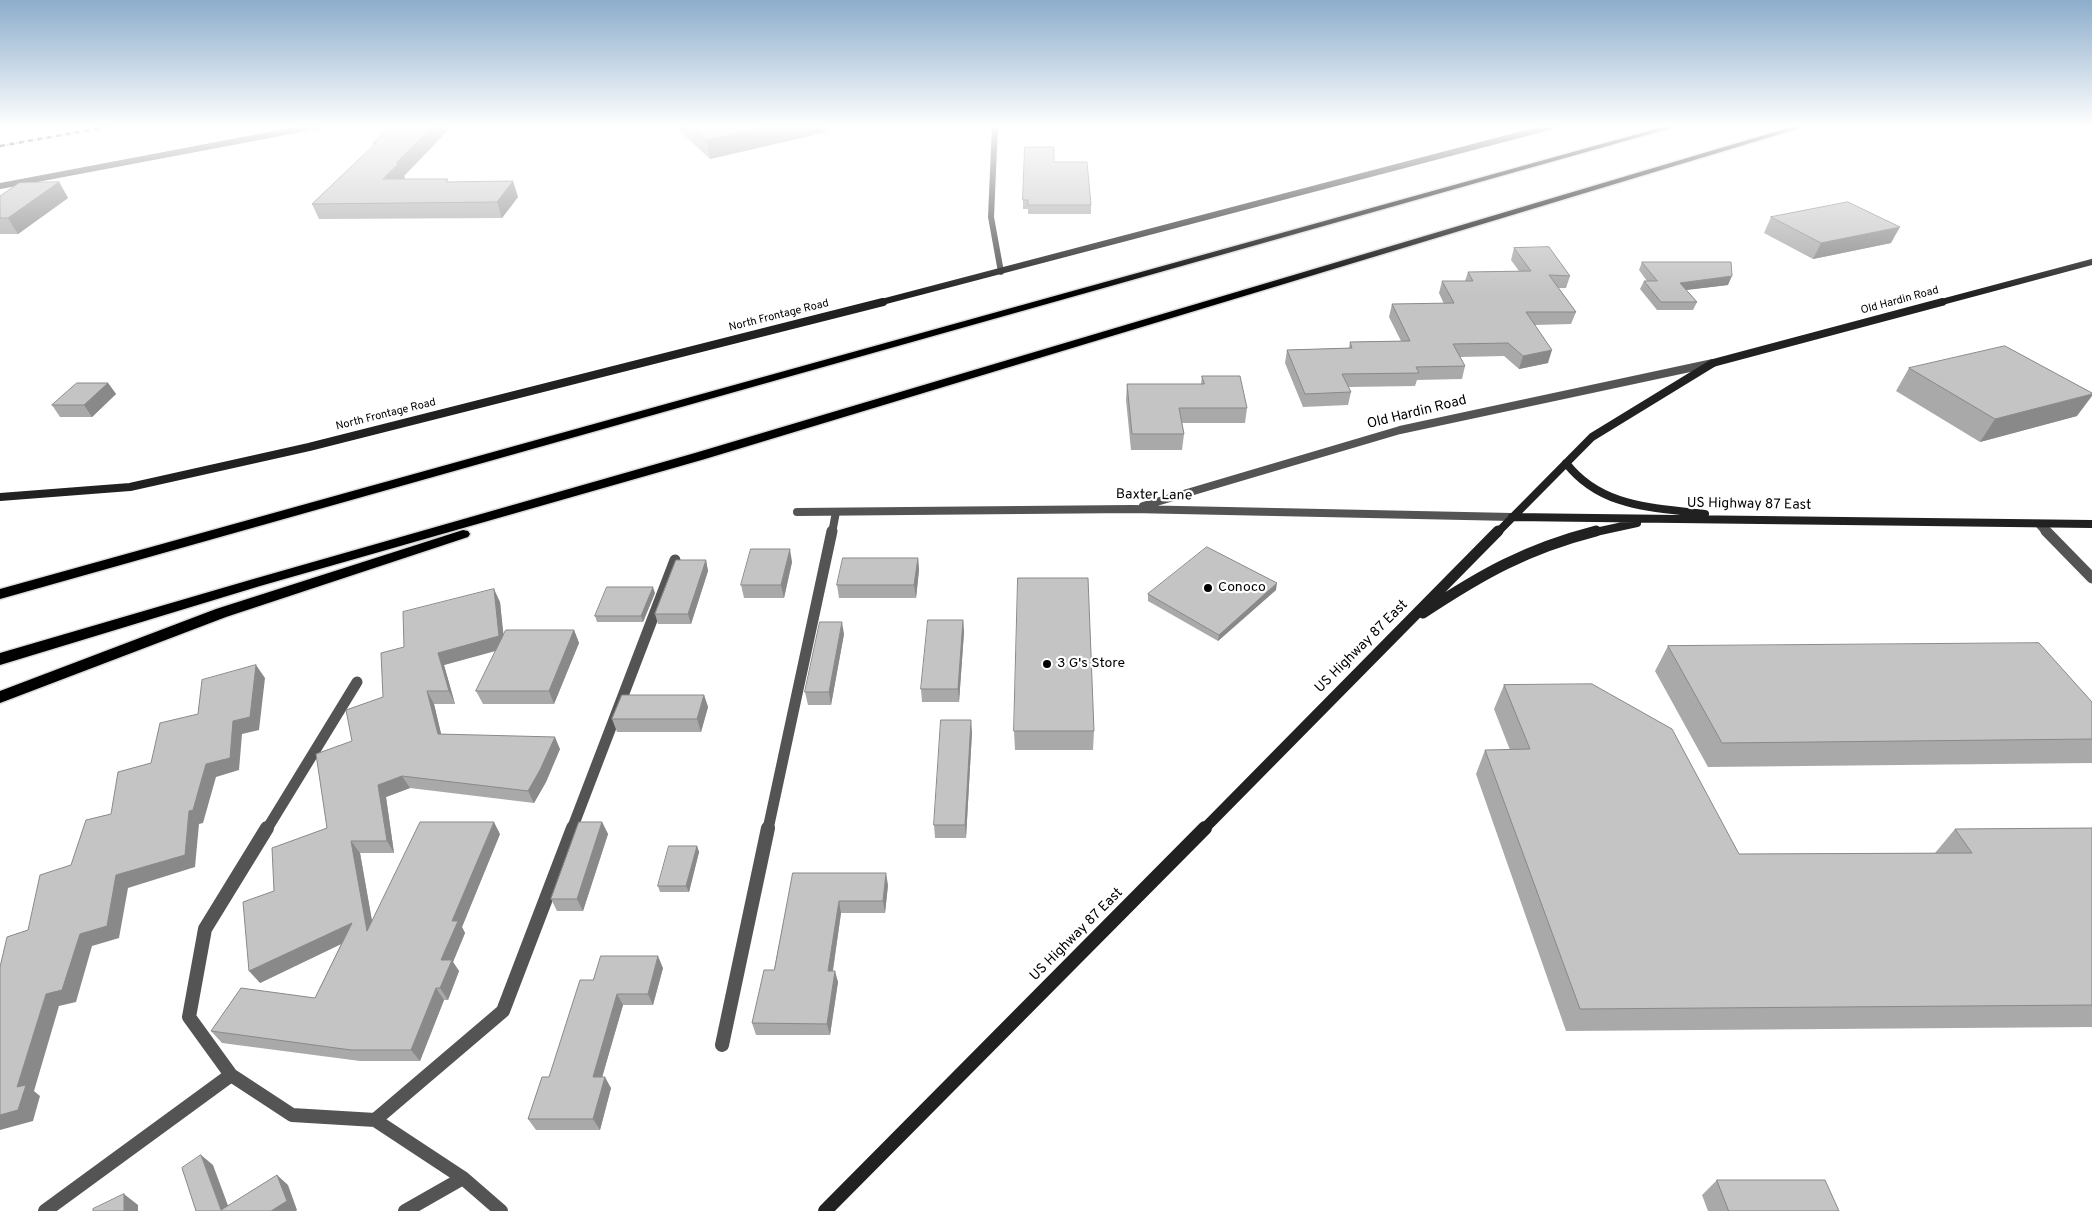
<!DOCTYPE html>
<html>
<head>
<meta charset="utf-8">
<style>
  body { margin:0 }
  canvas { display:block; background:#fff }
</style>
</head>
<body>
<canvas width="2092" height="1211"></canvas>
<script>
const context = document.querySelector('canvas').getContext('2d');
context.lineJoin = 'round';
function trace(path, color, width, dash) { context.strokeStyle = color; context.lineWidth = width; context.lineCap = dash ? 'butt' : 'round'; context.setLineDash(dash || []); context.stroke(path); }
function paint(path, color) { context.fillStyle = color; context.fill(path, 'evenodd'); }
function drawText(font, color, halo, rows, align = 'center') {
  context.font = font + ' Overpass,sans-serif'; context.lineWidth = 4.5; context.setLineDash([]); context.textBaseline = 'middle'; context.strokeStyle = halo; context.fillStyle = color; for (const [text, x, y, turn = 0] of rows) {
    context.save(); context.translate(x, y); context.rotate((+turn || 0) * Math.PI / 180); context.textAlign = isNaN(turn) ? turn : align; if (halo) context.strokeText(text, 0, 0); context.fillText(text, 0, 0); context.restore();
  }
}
const highway = new Path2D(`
  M1670 125H1682L0 599V589Z
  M1798 125H1810L705 459 260 586 0 665V653L250 580 695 453Z
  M463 530 468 531 470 534 468 537 226 617 0 703V691L216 609Z`);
trace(highway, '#dbdbdb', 3);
trace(new Path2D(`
  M832 533 836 512`), '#545454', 8);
trace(new Path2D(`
  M267 829 357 682
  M572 829 675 560
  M768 829 832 531`), '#545454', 11);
trace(new Path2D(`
  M722 1045 768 828
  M231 1075 189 1017 205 929 267 828
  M375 1120 503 1011 573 828
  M45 1211 231 1075 292 1115 375 1120 463 1178 501 1211
  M405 1211 463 1178`), '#545454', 14);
trace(new Path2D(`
  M995 125 991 217 1001 272
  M0 186 322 125`), '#545454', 6);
trace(new Path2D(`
  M1143 506 1400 430 1713 363
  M797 512 1132 509 1512 517
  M2039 524 2047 533`), '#545454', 8);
trace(new Path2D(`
  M2046 531 2092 578`), '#545454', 11);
trace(new Path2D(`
  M878 303 1557 125
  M1938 303 2092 262`), '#212121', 6);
trace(new Path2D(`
  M1566 463C1601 508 1652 507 1705 514
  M0 497 130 487 309 447 883 302
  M1512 517 2092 524
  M1497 533 1592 437 1713 363 1942 302
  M1591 533 1637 523`), '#212121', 8);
trace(new Path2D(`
  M1423 613C1482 574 1526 549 1596 531
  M1204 829 1498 531`), '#212121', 11);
trace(new Path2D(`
  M825 1211 1205 828`), '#212121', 14);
paint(highway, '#000');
trace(new Path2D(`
  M0 146 118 125`), '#000', 2.5, [5, 2, 0.5, 2]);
paint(new Path2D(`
  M393 125H453L404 176 405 178 404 179 450 182 518 197 502 218 319 219 312 204 374 145 373 143Z
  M673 125H826L827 132 710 159Z
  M1054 162 1091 205V214H1028V209H1023V200Z
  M59 182 68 198 18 234H0V196Z
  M1771 217 1891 243 1813 259 1764 233Z
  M1514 248 1570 276 1566 288H1558L1576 312 1571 324 1535 325 1548 363 1519 369 1504 356 1460 357 1465 366 1462 379 1417 380 1415 386 1348 387 1351 392 1348 405 1303 407 1285 363 1287 350 1349 348 1350 342 1401 341 1389 317 1392 304H1444L1439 293 1442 281H1465L1468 272 1519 271 1511 260Z
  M1642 262 1728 285 1686 290 1697 302 1693 310H1657L1640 289 1644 281H1647L1639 270Z
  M1909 368 2077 416 1980 442 1896 391Z
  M1202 376 1247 408 1245 423H1182L1184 434 1182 450H1131L1126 400 1127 384H1201Z
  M108 383 116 394 92 417H60L52 405Z
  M918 558 919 570 916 598H839L837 585Z
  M706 560 708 571 691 624H658L655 614Z
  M792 562 784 598H744L741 585Z
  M1276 590 1218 641 1148 601V594Z
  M655 593 643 622H597L595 616Z
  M500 602 503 636 574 630 579 643 554 704H483L476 691 496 651 444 665 455 704H434L441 734 560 749 546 782 534 803 410 788 386 797 394 853H360L372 922 500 834 462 927 465 933 453 962 459 971 448 1000H444L420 1061H360L222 1043 211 1031 315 998 341 944 260 983 274 891 327 828 352 741 383 697 404 647Z
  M963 620 964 632 959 702H922L921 689Z
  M844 634 831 705H808L805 692Z
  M1668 646 2092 702V763L1708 767 1655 671Z
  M1504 685 1739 854 1935 853 1955 829 2092 828V1027L1566 1031 1476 774 1485 750H1510L1494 709Z
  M704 695 708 707 701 732H617L612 719Z
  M1014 731H1094L1093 750H1015Z
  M972 732 966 838H935L934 825Z
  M602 822 608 834 583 911H557L551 899Z
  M697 846 699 852 689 892H660L658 886Z
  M793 873 888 885 885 913H841L833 971 838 982 830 1035H756L752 1023 774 970Z
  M663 968 653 1005H623L602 1077 611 1088 600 1130H536L528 1119 549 1077 593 980Z
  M1717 1180 1839 1211H1708L1702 1195Z`), '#a9a9a9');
paint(new Path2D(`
  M434 125H453L404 176 405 178 389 194 383 179 396 163Z
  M774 125H826L827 132 710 159 706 140Z
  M513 181 518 197 502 218 497 202Z
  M59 182 68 198 18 234 8 218Z
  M1900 227 1891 243 1813 259 1821 243Z
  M1732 276 1728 285 1677 291 1680 283Z
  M1552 350 1548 363 1519 369 1523 356Z
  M108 383 116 394 92 417 84 405Z
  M2092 394V396L2077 416 1980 442 1995 419Z
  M790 549 792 562 784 598 781 585Z
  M918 558 919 570 916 598 914 585Z
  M706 560 708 571 691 624 688 614Z
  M1277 583 1276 590 1218 641 1219 635Z
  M653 587 655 593 643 622 641 616Z
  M494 589 500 602 505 648 444 665 455 704 449 691 438 653Z
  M963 620 964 632 959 702 958 689Z
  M842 622 844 634 831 705 829 692Z
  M574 630 579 643 554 704 549 691Z
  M256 665 265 678 259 730 242 734 239 770 216 777 203 823 199 824 195 867 128 888 119 938 92 946 76 1002 59 1006 34 1091 40 1096 33 1121 0 1130V1115L17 1087 46 994 80 934 116 875 189 811 206 764 233 721Z
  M427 691 434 704 444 746 438 734Z
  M704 695 708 707 701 732 697 719Z
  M971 720 972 732 966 838 965 825Z
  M555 737 560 749 546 782 534 803 528 791Z
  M402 776 410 788 386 797 394 853 387 841 378 785Z
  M494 822 500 834 462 927 465 933 453 962 459 971 448 1000 440 988 441 960 452 921Z
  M602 822 608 834 583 911 577 899Z
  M351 841 360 853 376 943 367 931Z
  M697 846 699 852 689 892 686 886Z
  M886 873 888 885 885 913 883 901Z
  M839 901 841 913 831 982 828 971Z
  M352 923 360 935 260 983 249 971Z
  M658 956 663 968 653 1005 648 994Z
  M835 971 838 982 830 1035 827 1024Z
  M436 988 444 1000 420 1061 411 1050Z
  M617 994 623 1005 599 1088 593 1077Z
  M605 1077 611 1088 600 1130 593 1119Z
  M201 1155 213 1165 230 1211 221 1210Z
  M277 1175 288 1185 297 1210 296 1211H271Z
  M124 1194 138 1205V1211H124Z`), '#898989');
const building = new Path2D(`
  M393 125H434L396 163H399L383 179H448L446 182 513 181 497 202 312 204 376 143H373Z
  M690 125H774L706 140Z
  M1025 147H1054V162H1087L1091 205H1028V200H1023Z
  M59 182 8 218H0V196L19 183Z
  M1848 202 1900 227 1821 243 1771 217Z
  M1549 247 1570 276 1549 275 1576 312H1526L1552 350 1523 356 1508 343 1453 344 1465 366 1416 367 1419 373 1342 374 1351 392 1305 394 1287 350 1352 348 1350 342 1410 341 1392 304 1454 303 1442 281H1473L1468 272 1531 271 1514 248Z
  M1642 262H1731L1732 276 1680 283 1697 302H1661L1644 281H1657Z
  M2005 346 2092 393V394L1995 419 1909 368Z
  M1202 376H1240L1247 408H1179L1184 434H1132L1127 384H1204Z
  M77 383H108L84 405H52Z
  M1207 547 1277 583 1219 635 1148 594Z
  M751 549H790L781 585H741Z
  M843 558H918L914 585H837Z
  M676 560H706L688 614H655Z
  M1018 578H1088L1094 731H1014Z
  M607 587H653L641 616H595Z
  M494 589 499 636 438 653 449 691H427L438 734 555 737 540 770 528 791 402 776 378 785 387 841H351L367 931 420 822H494L452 921H458L441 960H452L440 988H436L411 1050H351L211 1031 241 988 315 998 352 923 249 971 243 902 274 891 272 848 327 828 316 754 352 741 346 710 383 697 381 653 404 647 403 612Z
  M928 620H963L958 689H921Z
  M820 622H842L829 692H805Z
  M506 630H574L549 691H476Z
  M2039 643 2092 702V739L1722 743 1668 646Z
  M256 665 250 717 233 721 230 758 206 764 193 810 189 811 185 855 116 875 107 926 80 934 62 990 46 994 17 1087 26 1085 18 1110 0 1115V967L7 937 28 930 40 875 71 865 86 820 111 814 118 772 151 763 160 723 198 714 202 680Z
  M1592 684 1672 729 1739 854 1972 853 1955 829 2092 828V1005L1580 1009 1485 750 1530 749 1504 685Z
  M622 695H704L697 719H612Z
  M941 720H971L965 825H934Z
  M579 822H602L577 899H551Z
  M669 846H697L686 886H658Z
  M793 873H886L883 901H839L828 971H835L827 1024 752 1023 764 970H774Z
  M601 956H658L648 994H617L593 1077H605L593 1119H528L542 1077H549L580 980H593Z
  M201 1155 221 1210 277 1175 287 1201 271 1211H196L182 1168Z
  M1717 1180H1825L1839 1211H1729Z
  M124 1194V1211H93V1209Z`);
paint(building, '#c4c4c4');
trace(building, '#898989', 1);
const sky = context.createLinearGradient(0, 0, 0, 294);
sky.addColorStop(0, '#8cadcc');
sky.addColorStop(0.43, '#fff');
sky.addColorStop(1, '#ffffff00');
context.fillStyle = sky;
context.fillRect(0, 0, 2092, 294);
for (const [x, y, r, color] of [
  [1208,588,5,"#000"],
  [1047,664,5,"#000"]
]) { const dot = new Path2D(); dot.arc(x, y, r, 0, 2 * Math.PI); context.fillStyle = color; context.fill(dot); trace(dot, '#fff', 2); }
drawText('11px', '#000', '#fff', [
  ["Old Hardin Road",1900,301,-15],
  ["North Frontage Road",779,316,-14],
  ["North Frontage Road",386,415,-14]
]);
drawText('14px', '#000', '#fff', [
  ["Old Hardin Road",1417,413,-14],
  ["Baxter Lane",1154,496,1],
  ["US Highway 87 East",1749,505,1],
  ["US Highway 87 East",1362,647,-45],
  ["US Highway 87 East",1077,935,-45]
]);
drawText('14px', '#000', '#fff', [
  ["Conoco",1218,588],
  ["3 G's Store",1057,664]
], 'left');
</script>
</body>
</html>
